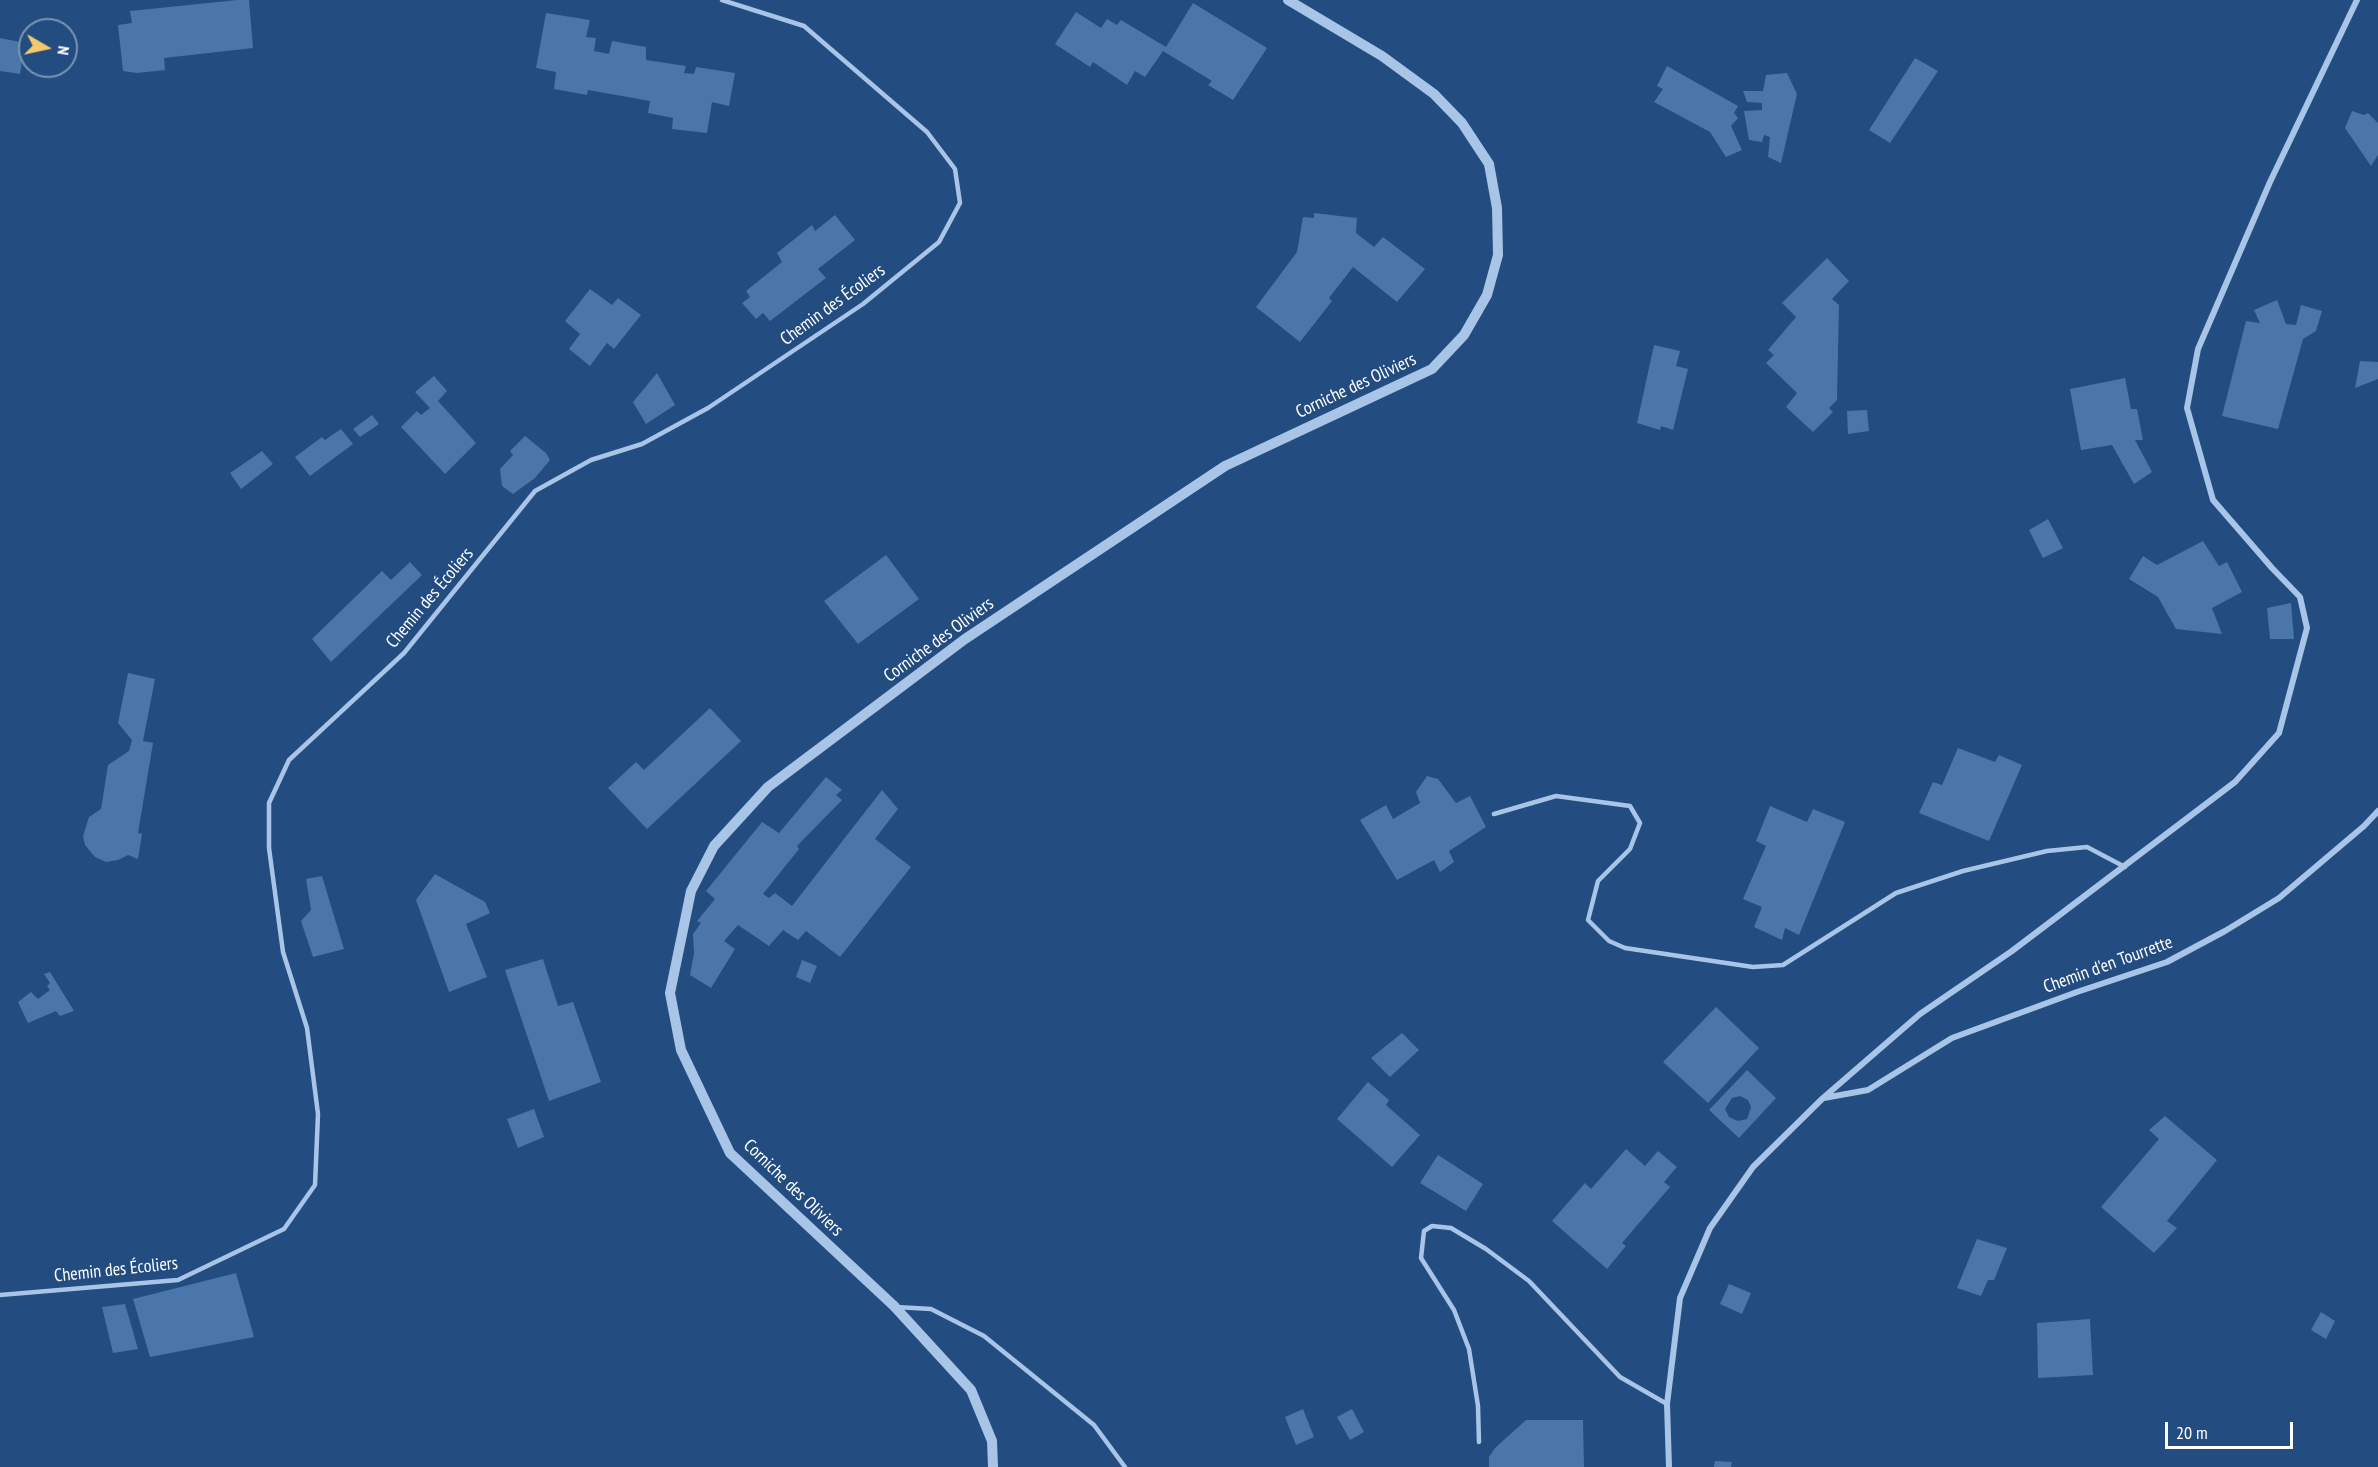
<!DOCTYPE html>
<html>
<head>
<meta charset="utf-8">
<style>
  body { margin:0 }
  #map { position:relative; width:2378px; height:1467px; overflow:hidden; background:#234c80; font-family:"PT Sans Narrow",sans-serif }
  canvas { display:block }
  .north { position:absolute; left:18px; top:18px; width:60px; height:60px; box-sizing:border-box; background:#234c80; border:2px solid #7b94b3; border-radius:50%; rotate:99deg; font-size:16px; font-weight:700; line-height:24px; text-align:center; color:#fff }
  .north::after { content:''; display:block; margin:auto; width:21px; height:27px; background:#f2c96b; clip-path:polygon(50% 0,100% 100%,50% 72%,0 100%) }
  .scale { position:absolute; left:2165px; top:1422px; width:128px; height:27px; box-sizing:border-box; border:3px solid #fff; border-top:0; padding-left:8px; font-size:18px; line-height:21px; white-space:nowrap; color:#fff; -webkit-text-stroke:4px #234c80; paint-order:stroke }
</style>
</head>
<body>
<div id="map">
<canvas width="2378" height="1467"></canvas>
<div class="north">N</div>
<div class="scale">20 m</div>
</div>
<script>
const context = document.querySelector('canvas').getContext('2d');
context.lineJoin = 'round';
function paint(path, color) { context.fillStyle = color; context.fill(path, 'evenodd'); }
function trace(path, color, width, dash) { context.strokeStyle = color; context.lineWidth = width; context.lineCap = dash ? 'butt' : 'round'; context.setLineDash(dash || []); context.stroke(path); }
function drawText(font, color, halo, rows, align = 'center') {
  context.font = font + ' "PT Sans Narrow",sans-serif'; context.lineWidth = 4.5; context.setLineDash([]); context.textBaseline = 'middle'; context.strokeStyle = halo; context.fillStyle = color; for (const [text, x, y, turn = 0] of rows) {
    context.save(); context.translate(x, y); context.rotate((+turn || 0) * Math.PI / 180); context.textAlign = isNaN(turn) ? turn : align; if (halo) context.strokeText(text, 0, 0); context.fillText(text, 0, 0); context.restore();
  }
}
paint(new Path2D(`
  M237 0H249L253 48 164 58 165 70 137 73 123 71 118 25 132 23 130 11Z
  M1193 3 1267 48 1233 100 1208 85 1212 81 1163 51 1145 77 1135 71 1127 85 1093 62 1090 67 1055 44 1076 12 1101 28 1107 19 1117 25 1121 20 1166 47Z
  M546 13 590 20 586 37 596 38 594 51 609 54 612 41 646 47V60L686 66 684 73 694 74 696 67 735 73 729 106 712 102 707 133 672 129 673 118 648 113 650 101 588 90 587 95 554 89 556 72 536 68Z
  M0 38 25 43 20 74 0 71Z
  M1915 58 1938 71 1890 143 1869 130Z
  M1667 66 1738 106 1734 113 1738 118 1731 126 1742 150 1726 157 1710 132 1654 102 1663 89 1657 86Z
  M1787 73 1797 94 1781 163 1768 157 1770 137 1764 135 1762 142 1749 140 1744 111 1762 110V103L1747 102 1743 91H1763L1766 75Z
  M2352 111 2364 115 2368 113 2378 123V155L2371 166 2345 128Z
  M1314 213 1357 218 1356 233 1374 247 1383 237 1425 269 1397 302 1353 267 1329 298 1332 301 1300 342 1256 307 1297 252 1303 217 1314 218Z
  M835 215 855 240 818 269 826 278 770 321 763 313 756 319 742 303 750 297 746 291 782 262 777 253 812 225 815 231Z
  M1827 258 1849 281 1832 299 1839 305 1837 400 1829 408 1833 412 1813 432 1786 407 1797 393 1766 363 1774 355 1768 350 1796 317 1782 303Z
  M590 289 612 305 618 298 641 315 614 349 607 343 590 366 569 349 580 334 565 321Z
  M2277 300 2286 324 2296 325 2301 305 2322 311 2316 331 2303 339 2278 429 2222 416 2246 321 2260 323 2254 310Z
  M1654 345 1680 351 1676 366 1688 369 1673 430 1661 426 1660 430 1637 423Z
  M2360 361 2378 362V379L2355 388Z
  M657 373 675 405 646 424 633 402Z
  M434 376 447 391 438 401 476 443 445 474 401 427 417 411 421 415 430 408 415 392Z
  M2125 378 2131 409H2137L2143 440H2135L2152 472 2134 484 2112 445 2081 450 2070 389Z
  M1867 410 1869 431 1848 434 1847 411Z
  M372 415 379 424 360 437 353 429Z
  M341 429 353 444 310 476 295 457 322 437 325 440Z
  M525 436 546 453 550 460 535 478 513 494 502 486 500 469 513 455 510 451Z
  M262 451 273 464 241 489 230 473Z
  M2048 519 2063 548 2043 558 2029 530Z
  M2203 541 2219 566 2227 562 2242 592 2212 608 2222 634 2176 629 2158 597 2129 579 2143 556 2157 565Z
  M886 555 919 599 858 644 824 601Z
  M410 562 422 575 331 662 312 639 382 571 391 580Z
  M2291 603 2294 639H2270L2267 608Z
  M128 673 155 679 143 741 153 743 138 833 142 834 138 859 128 855 118 860 106 862 95 857 85 845 83 836 89 817 101 809 108 765 129 751 132 740 118 723Z
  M710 708 741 741 647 829 608 788 636 762 644 770Z
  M1958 748 1995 762 1999 755 2022 765 1989 841 1919 813 1933 782 1942 785Z
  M1427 776 1438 779 1456 803 1470 796 1486 827 1449 851 1454 862 1440 872 1434 860 1397 880 1360 820 1386 805 1393 819 1420 803 1416 792Z
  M826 777 842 790 836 795 842 800 797 846 799 849 763 894 769 898 775 893 792 906 882 790 898 809 875 839 911 867 840 957 806 931 798 940 783 930 769 946 738 925 724 941 735 949 711 988 690 975 694 953 693 934 701 923 697 921 715 899 706 891 762 822 779 833Z
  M1770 806 1807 822 1813 809 1845 822 1799 935 1785 928 1782 940 1754 927 1762 907 1743 899 1766 846 1756 841Z
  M435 874 485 902 490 913 466 924 487 977 449 992 416 900Z
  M322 876 344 949 313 957 301 921 311 910 306 879Z
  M543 959 558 1006 573 1002 601 1082 549 1101 505 970Z
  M802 960 817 966 810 983 796 977Z
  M50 972 74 1011 60 1016 56 1011 28 1023 18 1002 31 992 38 999 50 990 47 986 50 983 44 974Z
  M1716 1007 1759 1048 1708 1103 1663 1062Z
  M1402 1033 1419 1050 1390 1077 1371 1058Z
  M1747 1070 1776 1098 1739 1138 1709 1110ZM1740 1096 1748 1100 1751 1107 1747 1119 1738 1121 1729 1117 1725 1109 1732 1098Z
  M1368 1082 1389 1100 1386 1105 1420 1135 1392 1167 1337 1119Z
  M534 1109 544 1137 518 1148 507 1119Z
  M2165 1116 2217 1160 2167 1221 2177 1228 2154 1253 2101 1207 2159 1139 2149 1130Z
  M1626 1149 1645 1166 1658 1151 1677 1167 1664 1182 1670 1187 1622 1243 1626 1246 1607 1269 1552 1221 1585 1183 1591 1189Z
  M1438 1155 1483 1184 1466 1211 1420 1183Z
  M1977 1239 2007 1248 1994 1280H1988L1981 1296 1957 1288Z
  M236 1273 254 1337 150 1357 133 1299Z
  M1729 1284 1751 1293 1742 1314 1720 1304Z
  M125 1304 138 1349 113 1353 102 1307Z
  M2321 1312 2335 1321 2326 1339 2311 1330Z
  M2090 1319 2093 1375 2038 1378 2037 1323Z
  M1303 1409 1314 1437 1296 1445 1285 1417Z
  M1352 1409 1364 1432 1350 1440 1337 1417Z
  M1526 1420H1583L1584 1467H1489V1457L1495 1448Z
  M1715 1461 1732 1462 1731 1467H1714Z`), '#4b76a9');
trace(new Path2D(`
  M1494 814 1556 796 1630 806 1640 823 1630 849 1598 881 1588 920 1609 941 1625 948 1753 967 1783 965 1896 893 1963 871 2047 851 2087 847 2125 867
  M0 1295 178 1280 284 1229 315 1185 318 1114 307 1028 283 952 269 848V803L289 760 404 653 535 491 591 460 642 444 708 408 863 304 939 242 960 203 955 169 927 132 804 26 722 0
  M896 1307 931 1309 984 1336 1094 1425 1125 1467
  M1479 1442 1478 1406 1469 1349 1454 1310 1421 1258 1424 1231 1432 1226 1451 1228 1486 1249 1529 1281 1620 1377 1667 1404`), '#a8c5e7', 4.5);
trace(new Path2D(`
  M1824 1098 1868 1090 1952 1038 2077 992 2167 962 2225 931 2279 898 2364 826 2378 811
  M1669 1467 1667 1404 1680 1298 1710 1228 1753 1167 1823 1098 1920 1014 2012 951 2235 782 2279 733 2307 628 2300 597 2272 568 2213 500 2187 408 2198 349 2270 182 2357 0`), '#a8c5e7', 6);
trace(new Path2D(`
  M993 1467 992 1441 971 1390 894 1306 730 1153 681 1050 670 993 691 891 714 846 768 787 965 639 1225 466 1432 369 1464 335 1487 295 1498 255 1497 208 1489 164 1462 123 1434 94 1382 56 1288 0`), '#a8c5e7', 10);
drawText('18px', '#fff', '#234c80', [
  ["Chemin des Écoliers",833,305,-36],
  ["Corniche des Oliviers",1356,386,-25],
  ["Chemin des Écoliers",430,598,-50],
  ["Corniche des Oliviers",939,640,-36],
  ["Chemin d'en Tourrette",2108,965,-20],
  ["Corniche des Oliviers",793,1188,44],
  ["Chemin des Écoliers",116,1270,-6]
]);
</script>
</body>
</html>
